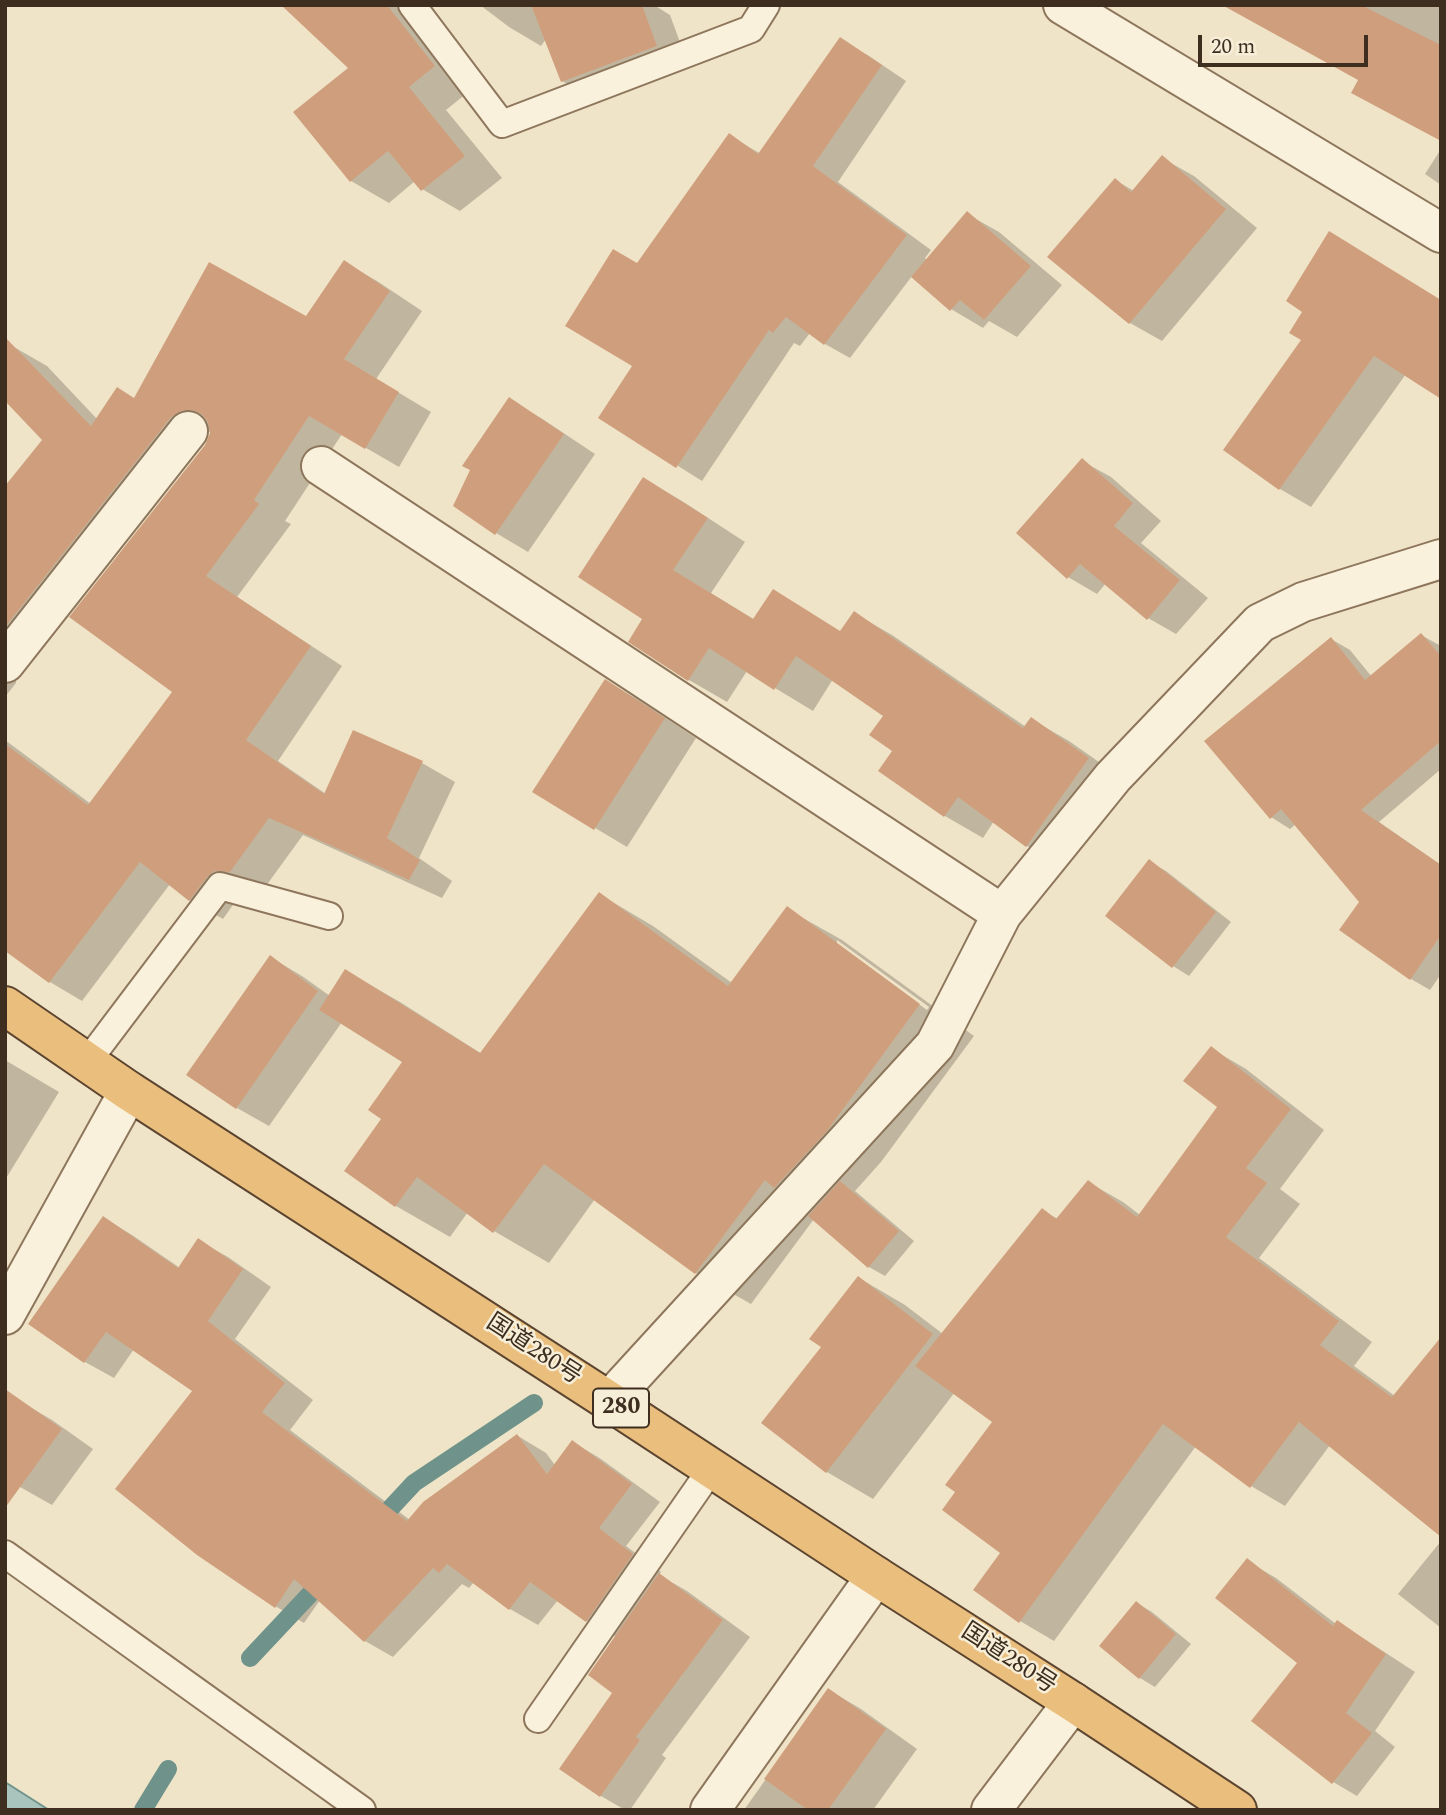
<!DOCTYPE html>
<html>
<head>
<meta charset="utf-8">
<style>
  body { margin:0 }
  #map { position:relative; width:1446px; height:1815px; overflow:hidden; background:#f0e4c8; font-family:Spectral,serif }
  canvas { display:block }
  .frame { position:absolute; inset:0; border:7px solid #3d2e20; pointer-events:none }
  .scale { position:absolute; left:1198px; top:35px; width:170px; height:32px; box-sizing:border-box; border:4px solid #3d2e20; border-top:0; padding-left:9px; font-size:21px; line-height:24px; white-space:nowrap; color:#3d2e20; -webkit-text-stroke:5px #f7eed8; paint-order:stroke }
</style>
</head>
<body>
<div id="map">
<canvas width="1446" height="1815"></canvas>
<div class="frame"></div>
<div class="scale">20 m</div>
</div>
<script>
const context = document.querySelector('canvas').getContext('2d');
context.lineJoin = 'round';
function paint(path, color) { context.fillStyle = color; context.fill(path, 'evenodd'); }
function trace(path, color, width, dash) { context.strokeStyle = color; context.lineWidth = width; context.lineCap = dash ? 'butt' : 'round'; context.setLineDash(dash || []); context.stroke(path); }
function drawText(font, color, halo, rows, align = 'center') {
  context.font = font + ' Spectral,"Noto Sans JP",serif'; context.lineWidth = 5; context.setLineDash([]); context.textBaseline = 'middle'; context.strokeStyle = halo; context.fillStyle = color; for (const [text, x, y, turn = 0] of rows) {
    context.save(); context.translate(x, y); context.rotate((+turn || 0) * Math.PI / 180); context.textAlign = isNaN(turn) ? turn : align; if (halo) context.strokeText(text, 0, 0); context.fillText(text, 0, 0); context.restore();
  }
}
const water = new Path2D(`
  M5 1782 49 1810H5Z`);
paint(water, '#a9c4bc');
trace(water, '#6f938a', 2);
paint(new Path2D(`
  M283 5H406L472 89 446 110 502 178 460 211 422 189 415 181 389 203 351 181 350 68Z
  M480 5H654L670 15 688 64 595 100 562 81 546 39 541 46 509 27Z
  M1224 5H1441V141L1360 80Z
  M866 54 906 81 838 182 931 250 925 258 927 260 967 214 999 232 1062 285 1017 337 989 321 983 328 951 309 912 276 850 358 825 344 810 333 800 346 794 343 702 481 600 417 634 366 638 265 730 136 761 154Z
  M1441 149V185L1425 174Z
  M1162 158 1194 176 1257 228 1162 341 1130 323 1115 180 1134 191Z
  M1361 251 1406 374 1311 507 1280 489 1303 340Z
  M344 262 377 281 422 311 376 379 431 412 399 467 342 434 285 521 291 524 237 597 342 666 278 761 326 794 422 763 455 782 419 858 452 881 442 898 303 835 263 890 240 895 223 919 190 900 170 884 82 1001 50 982 5 949V740L91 804 174 692 207 445 213 429 204 436 21 668 16 679V683L5 697V489L44 440 14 347 47 366 97 419 135 399 306 318Z
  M509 400 541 418 595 454 528 552 496 533 456 506Z
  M1082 461 1111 477 1161 521 1141 543 1208 598 1176 634 1148 618 1106 583 1097 594 1068 577Z
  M644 479 682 501 745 542 711 593 755 620 841 632 854 613 892 635 1026 727 1031 719 1069 741 1126 781 1065 868 1027 846 994 821 983 838 945 816 880 770 895 751 885 715 833 679 813 711 747 671 727 702 689 680 630 641 644 619Z
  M1421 635 1441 646V769L1379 822 1441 865V974L1430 990 1411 979 1361 902 1296 824 1290 829 1271 817 1331 639 1350 650 1372 677Z
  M605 681 637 699 696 738 627 847 535 792Z
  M1150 862 1166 871 1231 922 1189 976 1173 966Z
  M599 894 653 926 732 983 787 909 842 940 974 1036 881 1162 855 1191 914 1241 885 1276 869 1267 814 1219 751 1304 696 1273 595 1199 549 1263 494 1231 468 1212 450 1237 396 1206 346 1170 383 1119 405 1061 342 1022 269 1126 237 1108 270 957 302 976 330 996 346 971 400 1002 482 1054ZM837 940 929 1007 927 1010 837 945Z
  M1212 1049 1246 1069 1324 1130 1280 1189 1300 1204 1259 1258 1372 1342 1354 1366 1395 1396 1441 1365 1330 1445 1285 1506 1251 1486 1196 1446 1054 1641 1020 1621 1003 1553 957 1492 995 1422 955 1392 873 1499 827 1472 823 1347 859 1278 905 1305 943 1334 1042 1210 1058 1219 1088 1182 1123 1202 1140 1215 1219 1107Z
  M5 1060 59 1092 5 1180Z
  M104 1218 132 1235 180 1268 199 1241 228 1257 271 1287 235 1339 313 1400 290 1430 410 1520 518 1436 546 1453 555 1465 573 1442 601 1459 660 1502 626 1546 661 1572 659 1575 687 1591 750 1637 662 1755 666 1758 630 1810H625L601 1796 562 1769 614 1693 616 1637 587 1621 558 1600 538 1625 510 1609 474 1582 469 1588 462 1584 393 1657 365 1641 320 1600 304 1623 275 1606 195 1391 134 1349 114 1378 85 1362 30 1323Z
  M20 1401 52 1420 93 1449 52 1505 20 1487Z
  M1441 1541V1628L1398 1594Z
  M1247 1561 1276 1578 1336 1624 1337 1623 1366 1640 1415 1672 1375 1731 1395 1747 1357 1796 1328 1779 1299 1663Z
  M1137 1603 1152 1612 1191 1644 1155 1687 1140 1678Z
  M829 1690 861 1709 917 1749 873 1810H744Z`), '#0003');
trace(new Path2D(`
  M374 1526 414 1483 534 1403
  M250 1658 326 1577
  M143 1810 168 1769`), '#6f938a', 18);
paint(new Path2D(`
  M281 5H387L435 66 409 87 465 156 421 191 388 151 350 182 293 112 348 68Z
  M531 5H642L657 46 561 82Z
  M1222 5H1361L1441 45V141L1351 93 1358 80Z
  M840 37 882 65 813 166 907 235 824 345 786 317 773 333 769 330 676 468 598 418 632 366 565 326 613 249 637 263 729 133 758 154Z
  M1162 155 1226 209 1129 324 1047 257 1115 178 1131 192Z
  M967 211 1031 266 984 320 960 300 950 311 911 277Z
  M1329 231 1441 300V399L1374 356 1279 490 1223 450 1301 340 1289 333 1302 312 1286 301Z
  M344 260 390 291 344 359 399 392 365 449 309 416 254 500 259 504 206 576 311 646 246 740 324 794 353 730 423 761 387 838 420 860 409 880 269 818 230 872 214 871 207 877 189 901 140 862 49 983 5 951V744L88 805 172 692 69 617 205 445 210 433 208 422 202 414 192 410 181 411 171 417 5 627V486L42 440 5 401V337L91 426 117 387 134 398 209 262 306 316Z
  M509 397 564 434 495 535 453 506 470 470 462 466Z
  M1082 458 1133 503 1114 526 1180 580 1147 620 1080 564 1067 579 1016 533Z
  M643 477 708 518 673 570 753 619 773 589 840 631 854 611 1023 728 1031 717 1089 758 1026 847 958 797 944 817 878 771 892 751 869 735 883 716 796 656 774 690 709 648 688 681 628 642 642 619 578 577Z
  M1421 633 1441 656V741L1361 810 1441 865V935L1410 980 1339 930 1359 902 1281 809 1270 819 1204 741 1331 637 1365 680Z
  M605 679 665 718 594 830 532 792Z
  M1149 859 1216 912 1172 968 1105 916Z
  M599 892 728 986 787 906 920 1004 827 1131 774 1188 765 1180 695 1274 544 1164 493 1233 417 1177 395 1207 344 1171 381 1119 368 1110 402 1062 319 1010 345 969 480 1053Z
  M270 955 318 991 236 1109 186 1075Z
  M1211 1046 1291 1109 1246 1168 1267 1183 1226 1237 1339 1321 1320 1345 1392 1397 1441 1337V1537L1299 1422 1250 1488 1163 1424 1019 1623 973 1590 1000 1553 942 1510 955 1492 945 1485 992 1422 915 1366 1042 1208 1056 1219 1088 1180 1137 1217 1217 1107 1183 1081Z
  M840 1181 899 1231 868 1268 808 1216Z
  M103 1216 178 1268 198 1238 243 1269 208 1321 285 1383 262 1412 407 1521 423 1502 517 1434 547 1474 572 1440 632 1484 599 1528 633 1554 586 1622 530 1582 509 1610 447 1564 439 1573 433 1568 364 1642 294 1579 275 1608 197 1555 115 1489 192 1391 106 1332 84 1363 28 1324Z
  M858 1276 933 1334 826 1473 761 1423 821 1347 809 1339Z
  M5 1389 62 1429 5 1508Z
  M1247 1558 1333 1626 1337 1620 1386 1654 1346 1713 1372 1733 1332 1784 1251 1721 1297 1663 1215 1598Z
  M659 1573 723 1620 636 1737 640 1740 600 1797 559 1769 612 1693 588 1675Z
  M1136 1601 1176 1634 1139 1679 1099 1646Z
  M828 1688 886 1729 828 1810H808L764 1779Z`), '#cf9f7d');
const service = new Path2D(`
  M412 5 502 124 751 29 766 5
  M87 1062 220 886 329 916
  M5 1554 362 1810
  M538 1719 712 1468`);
const minor = new Path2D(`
  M1063 5 1441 233
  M321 466 1002 914
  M5 663 188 431
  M5 1315 129 1091
  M609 1401 935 1045 1002 914 1113 777 1260 623 1303 602 1441 559
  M710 1810 876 1576
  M991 1810 1073 1702`);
const trunk = new Path2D(`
  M5 1006 129 1091 609 1401 876 1576 1073 1702 1237 1810`);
trace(service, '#8d765c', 30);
trace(minor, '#8d765c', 42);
trace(trunk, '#5b4430', 42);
trace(service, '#faf1dc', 26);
trace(minor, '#faf1dc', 38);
trace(trunk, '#eabe7c', 38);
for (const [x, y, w] of [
  [621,1408,56]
]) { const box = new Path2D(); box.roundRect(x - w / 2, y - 19.5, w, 39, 5); context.fillStyle = '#f7eed8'; context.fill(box); trace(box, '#3d2e20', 2); }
drawText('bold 23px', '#3d2e20', null, [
  ["280",621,1408]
]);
drawText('24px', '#3d2e20', '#f7eed8', [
  ["国道280号",533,1351,33],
  ["国道280号",1008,1660,33]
]);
</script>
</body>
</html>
